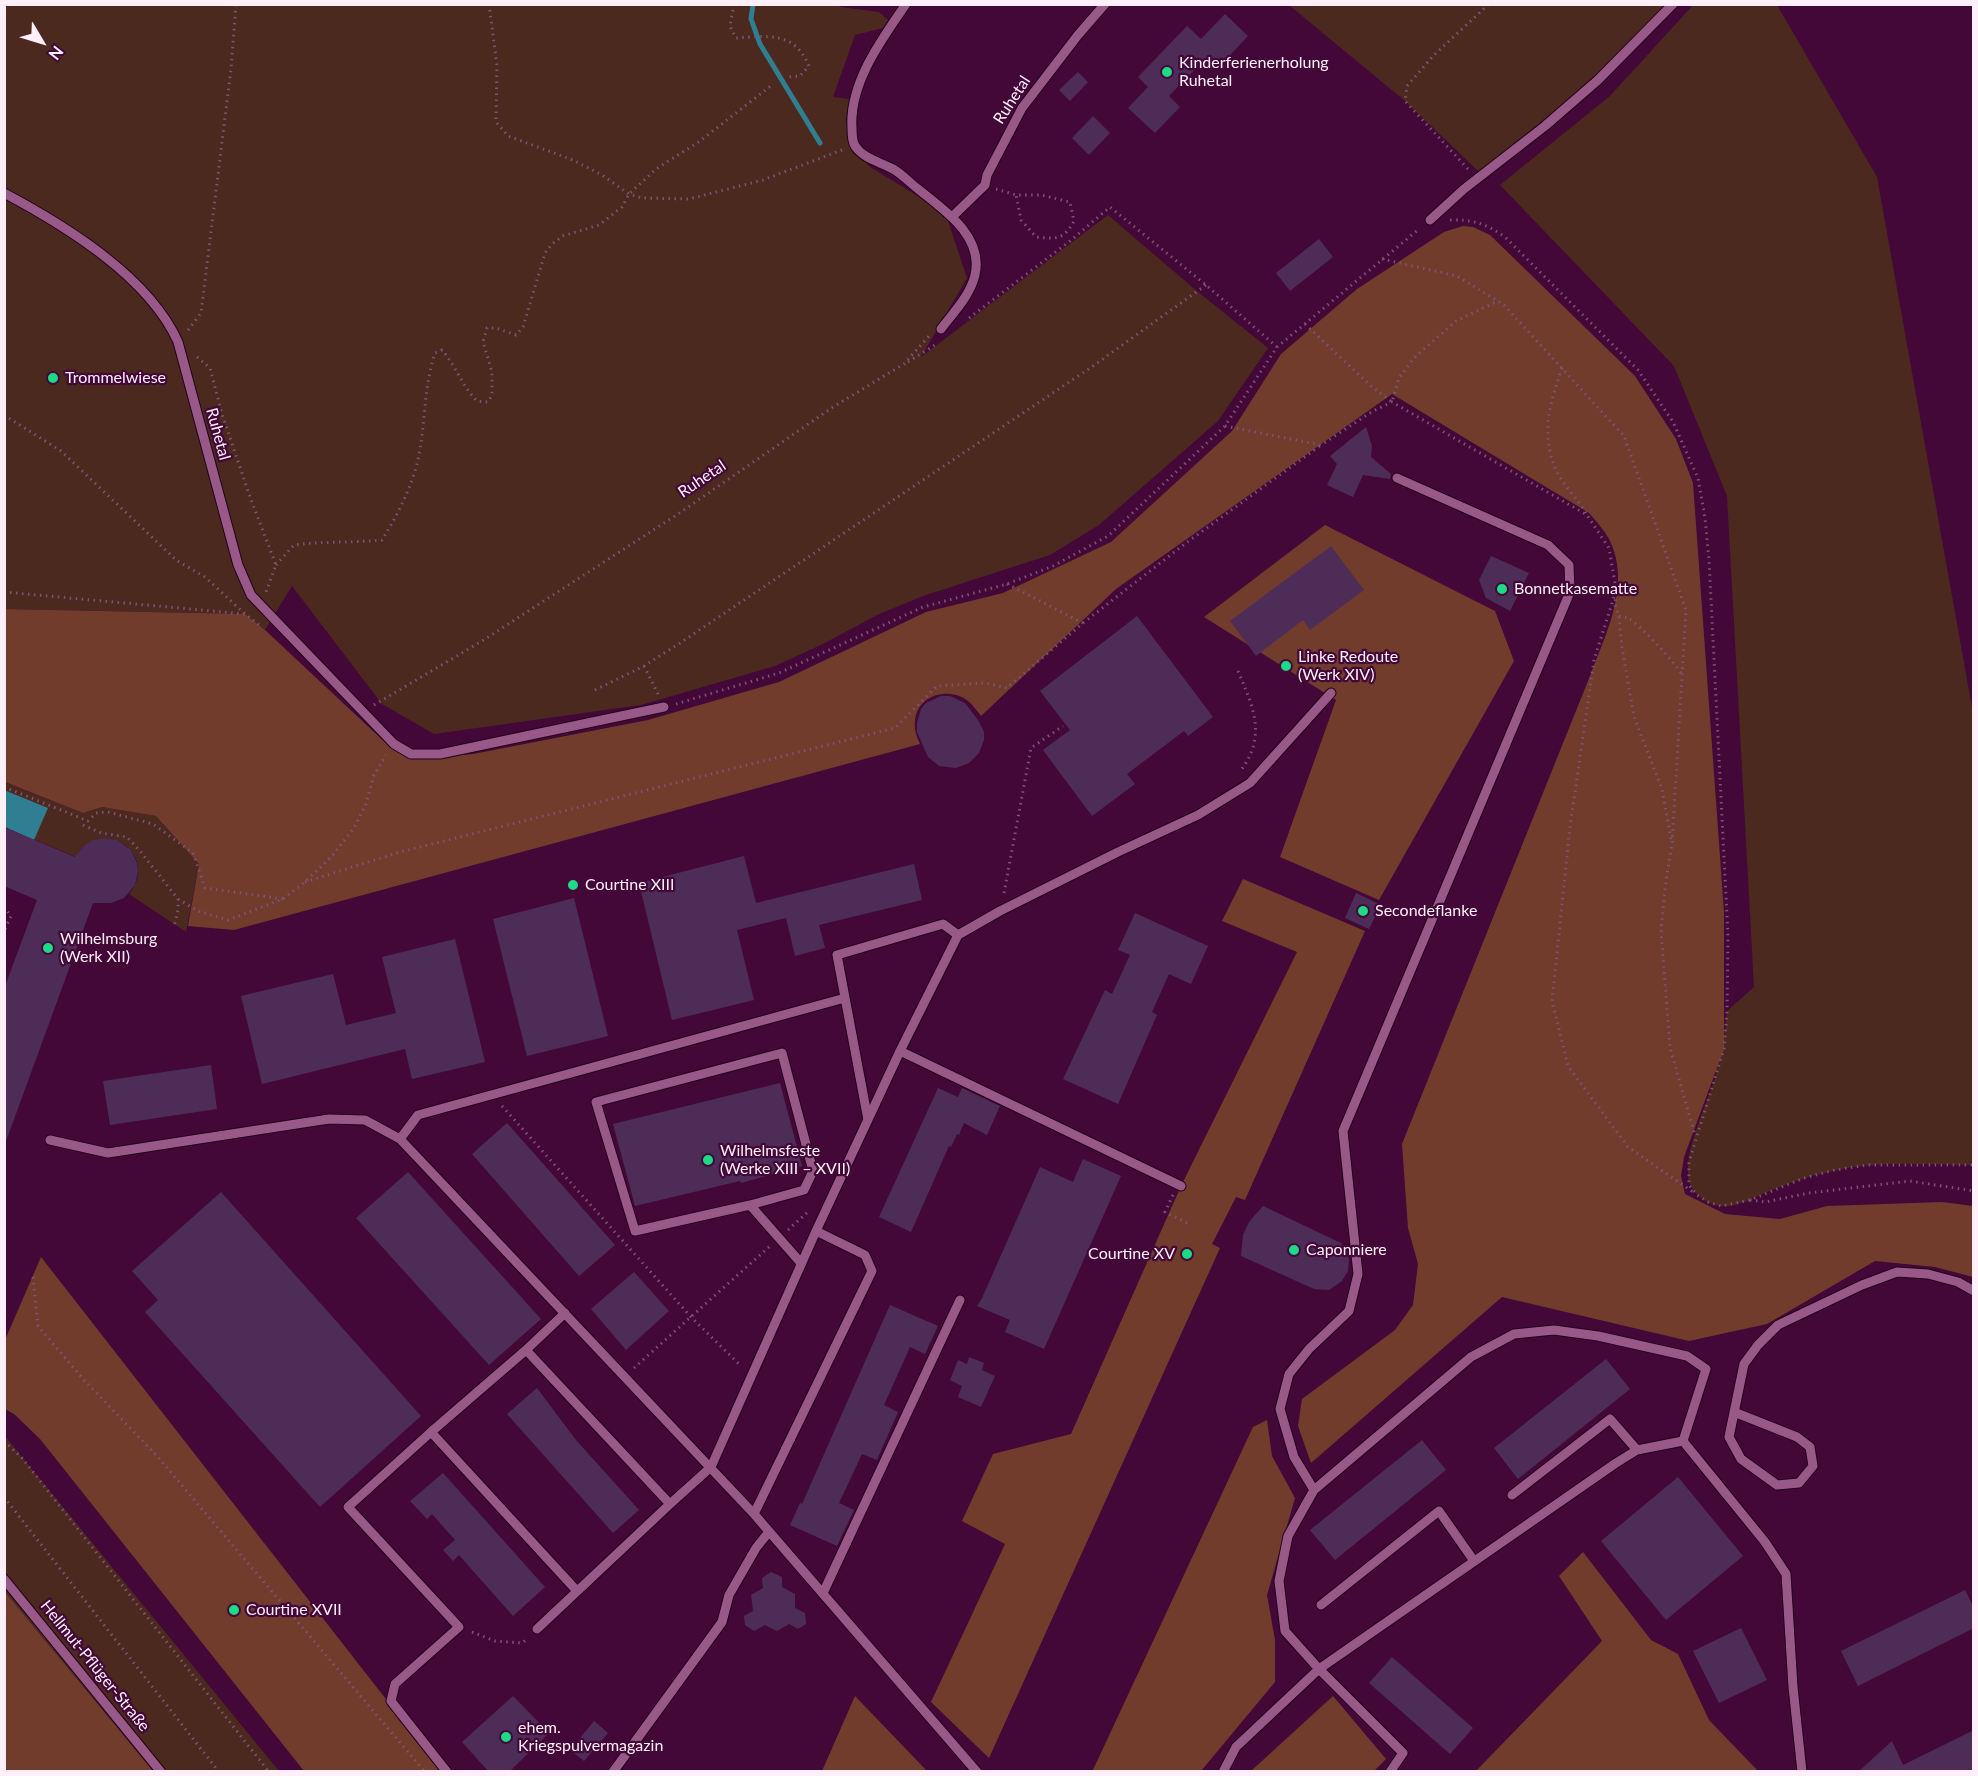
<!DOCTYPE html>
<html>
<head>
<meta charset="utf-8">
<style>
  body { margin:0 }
  #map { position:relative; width:1978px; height:1776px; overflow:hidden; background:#430838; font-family:Lato,sans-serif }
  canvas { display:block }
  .frame { position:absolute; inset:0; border:6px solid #feeff9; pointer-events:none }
  .north { position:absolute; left:12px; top:12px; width:60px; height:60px; -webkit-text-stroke:4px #430838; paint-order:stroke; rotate:128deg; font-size:16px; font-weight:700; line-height:24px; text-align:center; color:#feeff9 }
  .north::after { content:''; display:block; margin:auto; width:21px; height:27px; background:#feeff9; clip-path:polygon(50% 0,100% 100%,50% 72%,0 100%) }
</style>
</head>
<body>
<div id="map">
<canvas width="1978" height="1776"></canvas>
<div class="frame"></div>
<div class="north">N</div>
</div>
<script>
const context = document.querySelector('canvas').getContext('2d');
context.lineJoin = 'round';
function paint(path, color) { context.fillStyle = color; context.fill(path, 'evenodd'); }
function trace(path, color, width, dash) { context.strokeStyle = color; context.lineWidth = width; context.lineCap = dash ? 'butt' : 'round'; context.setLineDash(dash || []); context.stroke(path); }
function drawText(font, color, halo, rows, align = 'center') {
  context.font = font + ' Lato,sans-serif'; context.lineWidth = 4.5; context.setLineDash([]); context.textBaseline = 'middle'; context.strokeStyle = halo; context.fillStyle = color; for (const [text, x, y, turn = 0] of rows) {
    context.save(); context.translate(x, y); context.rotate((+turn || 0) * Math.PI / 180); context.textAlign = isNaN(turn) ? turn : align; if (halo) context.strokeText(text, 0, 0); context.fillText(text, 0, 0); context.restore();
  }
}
paint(new Path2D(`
  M837 4 841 7 879 12 888 20 883 28 855 35 833 97 850 99 846 122 849 142 870 167 931 204 948 221 967 278 921 357 1108 215 1198 292 1268 348 1218 421 1099 525 1050 555 923 596 877 615 825 643 775 666 641 705 434 734 382 704 292 586 265 630 245 614 5 609V5Z
  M1694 4 1777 5 1877 177 1973 713V1165C1927 1165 1878 1160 1833 1171 1812 1175 1792 1182 1772 1190 1756 1196 1739 1208 1720 1206 1704 1204 1688 1190 1688 1174 1687 1143 1706 1107 1715 1078 1722 1055 1725 1034 1727 1011L1754 987 1727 496 1674 366 1500 185 1610 96Z
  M1289 5H1671L1619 58 1479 172 1405 101Z
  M4 782 83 813 102 807 156 816 199 864 186 932 129 894C161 856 103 813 76 857L5 827Z
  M4 1435 279 1771H153L5 1592Z`), '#4b291f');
paint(new Path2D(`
  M1463 226 1473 227 1490 235 1635 376 1676 439 1693 483 1724 912V1049L1684 1157 1681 1176 1685 1194 1725 1214 1780 1219 1827 1206 1942 1202 1973 1206V1277L1935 1267 1875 1261 1767 1324 1689 1341 1502 1297 1311 1463 1298 1426 1302 1399 1395 1330 1413 1305 1418 1264 1408 1228 1402 1144 1590 676C1606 633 1632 584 1609 539 1604 530 1596 521 1589 513L1392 394 1116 589 981 716C977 711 973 705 968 701 949 686 916 695 915 722 914 730 917 737 920 744L234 930 188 926 199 864 156 816 102 807 83 813 5 782 4 609 245 614 265 630 390 747 411 759 473 754 648 720 779 682 926 612 1003 593 1111 542 1232 431 1281 354 1357 289 1444 232Z
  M1325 525 1495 611 1514 661 1379 900 1280 857 1336 700 1204 617Z
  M1243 879 1365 931 1245 1200 1236 1197 1212 1244 1220 1248 989 1758 931 1702 1005 1544 962 1521 993 1454 1071 1434 1181 1186 1297 952 1222 921Z
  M41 1257 442 1771H304L40 1439 14 1414 5 1409V1340Z
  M1267 1420 1272 1456 1295 1498 1267 1595 1275 1640V1682L1201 1771 1092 1772 1253 1427Z
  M1583 1552 1651 1640 1678 1654 1709 1720 1758 1771H1476L1602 1641 1559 1576Z
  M4 1592H5L153 1771H5Z
  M855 1696 927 1771H822Z
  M1333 1696 1386 1759 1374 1771H1251Z`), '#723c2c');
paint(new Path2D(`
  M4 790 48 808 34 840 5 827Z`), '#307e91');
trace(new Path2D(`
  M753 4 751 19 760 44 820 143`), '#307e91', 5);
paint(new Path2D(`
  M1225 14 1248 36 1218 68 1207 57 1169 96 1180 107 1155 133 1128 108 1148 87 1138 77 1187 26 1201 39Z
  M1078 72 1088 82 1070 101 1059 90Z
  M1093 116 1110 133 1089 155 1072 138Z
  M1319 239 1333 257 1290 291 1276 273Z
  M1366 427 1372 446 1371 457 1391 474 1390 479 1363 475 1353 497 1327 485 1337 464 1330 456Z
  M1331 546 1364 590 1310 630 1303 620 1256 656 1230 621Z
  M1491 556 1529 573 1510 611 1486 598 1479 580Z
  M1137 616 1213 717 1188 736 1184 731 1127 774 1135 784 1092 816 1043 750 1070 730 1040 691Z
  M941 696H950L965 703 978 720 984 732V740L979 753 969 763 956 768 939 766 928 757 917 732V723L921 709 926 703Z
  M4 827 75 857 85 845 93 840 105 838 117 840 131 850 137 863 138 871 135 885 124 898 111 903H93L5 1144 4 989 37 900 4 886Z
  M744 856 756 903 914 864 922 900 819 925 825 948 795 956 786 918 737 930 754 1000 672 1020 639 883Z
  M1356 893 1381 905 1369 929 1345 918Z
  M574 898 608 1036 527 1056 493 919Z
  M1135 913 1208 946 1191 984 1169 974 1152 1012 1157 1015 1118 1104 1063 1079 1105 990 1112 994 1130 955 1118 950Z
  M455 939 485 1062 412 1079 405 1049 262 1084 241 996 333 974 346 1025 396 1013 382 957Z
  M211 1065 217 1109 110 1125 103 1081Z
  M780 1083 802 1166 741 1183 740 1181 635 1206 613 1124Z
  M938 1088 958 1097 962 1088 1000 1106 987 1135 964 1123 959 1135 957 1134 951 1147 949 1146 911 1232 879 1217Z
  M507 1123 615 1245 579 1276 472 1154Z
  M1083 1159 1121 1176 1044 1349 1005 1332 1010 1320 977 1306 982 1298 1040 1167 1073 1182Z
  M408 1172 541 1319 489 1365 356 1218Z
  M221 1192 421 1416 320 1507 145 1312 158 1300 132 1271Z
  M1263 1206 1341 1243 1347 1253 1349 1260 1348 1271 1342 1281 1329 1290 1314 1289 1241 1256 1243 1235 1249 1222Z
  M634 1272 669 1311 626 1350 591 1309Z
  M890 1305 938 1326 925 1354 910 1347 884 1405 898 1412 877 1460 862 1454 839 1503 854 1510 837 1546 790 1525 800 1503 802 1504Z
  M969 1357 984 1363 982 1370 995 1376 981 1407 958 1397 962 1386 950 1380 958 1360 967 1364Z
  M1606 1359 1630 1389 1518 1479 1494 1448Z
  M537 1388 576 1440 639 1510 613 1533 507 1414Z
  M1422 1440 1446 1470 1335 1560 1310 1530Z
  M443 1473 545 1587 513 1616 459 1555 453 1561 443 1550 455 1540 432 1514 427 1519 410 1501Z
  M1678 1477 1743 1556 1666 1620 1601 1541Z
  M771 1572 782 1577V1587L795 1594V1608L805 1613 806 1624 798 1629 789 1624 777 1631 765 1625 754 1631 745 1625 744 1616 753 1611 751 1595 763 1588 762 1578Z
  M1965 1590 1974 1608V1628L1858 1686 1841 1651Z
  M1741 1628 1767 1680 1719 1703 1693 1651Z
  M1392 1657 1473 1728 1450 1754 1369 1683Z
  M513 1696 549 1733 509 1772H489L462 1742Z
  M594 1721 608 1733 584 1761 570 1750Z
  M1974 1730V1772H1858L1892 1741 1903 1765Z`), '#4d2d57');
const lane = new Path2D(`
  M906 4C882 39 849 83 852 128 852 133 852 141 855 146 864 159 880 162 893 169 902 174 910 183 918 189 944 210 984 236 975 275 970 296 953 313 941 329
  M4 193C66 226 149 277 178 342L238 565 251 595 394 744 411 754H440L664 707
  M953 216 985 185 987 175 1022 108 1078 35 1105 4
  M1430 220 1464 189 1545 126 1598 80 1673 4
  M900 1051 1181 1186
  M868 1120 837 955 943 924 958 935
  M400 1139 418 1115 845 998
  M50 1140 108 1153 329 1119 365 1120 400 1139 754 1514 977 1772
  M750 1205 804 1190 813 1171 782 1053 596 1102 635 1231 750 1205 801 1263
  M565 1313 526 1350 431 1432 577 1591
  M526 1350 670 1504
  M1734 1412 1797 1437 1810 1447 1813 1466 1799 1483 1777 1485 1741 1459 1729 1437 1744 1364 1758 1345 1778 1325 1862 1285 1897 1272 1928 1274 1958 1282 1974 1291
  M431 1432 348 1507 459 1627 395 1684 391 1701 447 1772
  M1314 1490 1294 1457 1280 1409 1289 1374 1309 1349 1349 1311 1358 1274 1343 1131 1570 592 1569 565 1548 545 1397 478
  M1512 1495 1610 1419 1637 1450
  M754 1514 872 1271 865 1255 816 1231
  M4 1579 161 1772
  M823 1593 960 1300
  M1321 1605 1439 1511 1474 1561
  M537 1629 670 1504 711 1467 816 1231 900 1051 958 935 1000 911 1118 852 1198 815 1250 783 1331 693
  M613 1772 722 1622 729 1595 756 1548 768 1533
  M1223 1772 1236 1747 1319 1669 1616 1463 1637 1450 1683 1441 1765 1542 1786 1574 1793 1687 1802 1772
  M1390 1772 1403 1753 1319 1669 1285 1631 1279 1581 1288 1536 1314 1490 1471 1357 1514 1334 1554 1330 1598 1336 1687 1356 1706 1369 1683 1441`);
trace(lane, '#23001c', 11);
trace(new Path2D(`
  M489 4 497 66 496 122 508 136 573 160 602 175 629 194 642 198 689 199 763 180 842 150
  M734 4 730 26 736 38C769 36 794 31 809 66L800 76 788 77
  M1468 169 1405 101 1407 86 1433 56 1489 4
  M996 189 1016 195H1041L1070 202 1074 221C1064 240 1056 239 1036 237L1021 220 1016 195
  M1450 220C1472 219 1487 224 1505 237L1638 370 1673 422 1698 478 1705 518 1709 560 1728 936 1727 1011 1724 1049 1689 1162V1185L1697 1195 1708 1202 1721 1206 1750 1200 1804 1178 1835 1170 1868 1165H1974
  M1382 259 1457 276 1504 305 1624 436 1686 610 1672 844 1666 881 1661 930 1670 1048 1695 1135
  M969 318 1070 241 1110 207 1206 285 1277 347
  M1305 324 1372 387 1392 402 1399 378 1414 358 1456 321 1498 301
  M188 330 201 313 231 69 236 4
  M197 357 210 368 222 414 250 497 276 565 266 592
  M908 362 938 343
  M1562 368C1550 405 1540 432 1556 470 1563 485 1577 498 1586 513
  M4 415 61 451 176 560 205 577 245 614
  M1225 426 1321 445 1373 411 1392 402 1587 515 1609 548 1616 589 1615 605 1619 616 1622 647 1634 717 1662 789 1671 839
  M276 565 294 545C323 541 352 543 382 540 396 517 410 491 417 464 426 427 423 389 435 353L442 350C456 366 462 386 477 401L488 402 492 395V372L483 342 487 328H496L516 335 523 327 545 253 552 244 563 236 599 225 622 207 629 194 656 169 700 141 772 85
  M1007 584 1083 623
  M4 592 245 614 259 625
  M1614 597 1594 660 1570 827 1552 1001 1568 1066 1628 1147 1693 1192
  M1619 616C1622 617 1625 617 1628 618 1639 624 1677 664 1682 675
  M644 666 659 696
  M1238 671C1253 706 1267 736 1241 770
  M595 690 644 666 680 643 1093 366 1206 285
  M676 704 779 673 923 607 1007 584 1053 566 1108 536 1225 426 1277 347 1419 229
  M374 705 482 641 678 514 833 407 904 364 929 336
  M4 787 88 821 96 813 108 812 153 824 193 853 205 888 283 899
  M83 825 101 833 127 837 140 851 178 899V910L174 927
  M305 882 400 852 895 728 937 686 985 683 1007 688 1083 623 1186 543 1321 445
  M1004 893 1031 748 1063 726
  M178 899 198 911 228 920 283 899 305 882 332 856 354 828 366 804 374 775 386 755
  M4 907 11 916 4 931
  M502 1106 691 1317 741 1366
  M1173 1195 1165 1212 1189 1224
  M1750 1200 1765 1202 1809 1193 1910 1181 1974 1191
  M788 1230 810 1210
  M33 1277 38 1326 84 1380 157 1456 425 1772
  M634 1368 770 1246
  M4 1441 22 1458 269 1772
  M4 1497 219 1772
  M472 1632 495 1641 522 1643 527 1639`), '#7f5276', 3, [1.5, 4.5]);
trace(lane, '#995988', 9);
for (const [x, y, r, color] of [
  [1167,72,6,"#1dd988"],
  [53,378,6,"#1dd988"],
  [1502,589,6,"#1dd988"],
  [1286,666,6,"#1dd988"],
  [573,885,6,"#1dd988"],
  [1363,911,6,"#1dd988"],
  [48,948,6,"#1dd988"],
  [708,1160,6,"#1dd988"],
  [1294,1250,6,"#1dd988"],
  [1187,1254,6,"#1dd988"],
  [234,1610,6,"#1dd988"],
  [506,1737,6,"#1dd988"]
]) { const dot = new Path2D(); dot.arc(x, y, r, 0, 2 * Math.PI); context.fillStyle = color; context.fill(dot); trace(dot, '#430838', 2); }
drawText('16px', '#feeff9', '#430838', [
  ["Kinderferienerholung",1179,63],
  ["Ruhetal",1179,81],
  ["Trommelwiese",65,378],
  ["Bonnetkasematte",1514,589],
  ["Linke Redoute",1298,657],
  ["(Werk XIV)",1298,675],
  ["Courtine XIII",585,885],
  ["Secondeflanke",1375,911],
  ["Wilhelmsburg",60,939],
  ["(Werk XII)",60,957],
  ["Wilhelmsfeste",720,1151],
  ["(Werke XIII – XVII)",720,1169],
  ["Caponniere",1306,1250],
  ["Courtine XV",1175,1254,"right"],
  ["Courtine XVII",246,1610],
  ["ehem.",518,1728],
  ["Kriegspulvermagazin",518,1746]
], 'left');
drawText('16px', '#feeff9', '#430838', [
  ["Ruhetal",1012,100,-57],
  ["Ruhetal",218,434,75],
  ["Ruhetal",702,479,-34],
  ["Hellmut-Pflüger-Straße",95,1666,51]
]);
</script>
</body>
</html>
